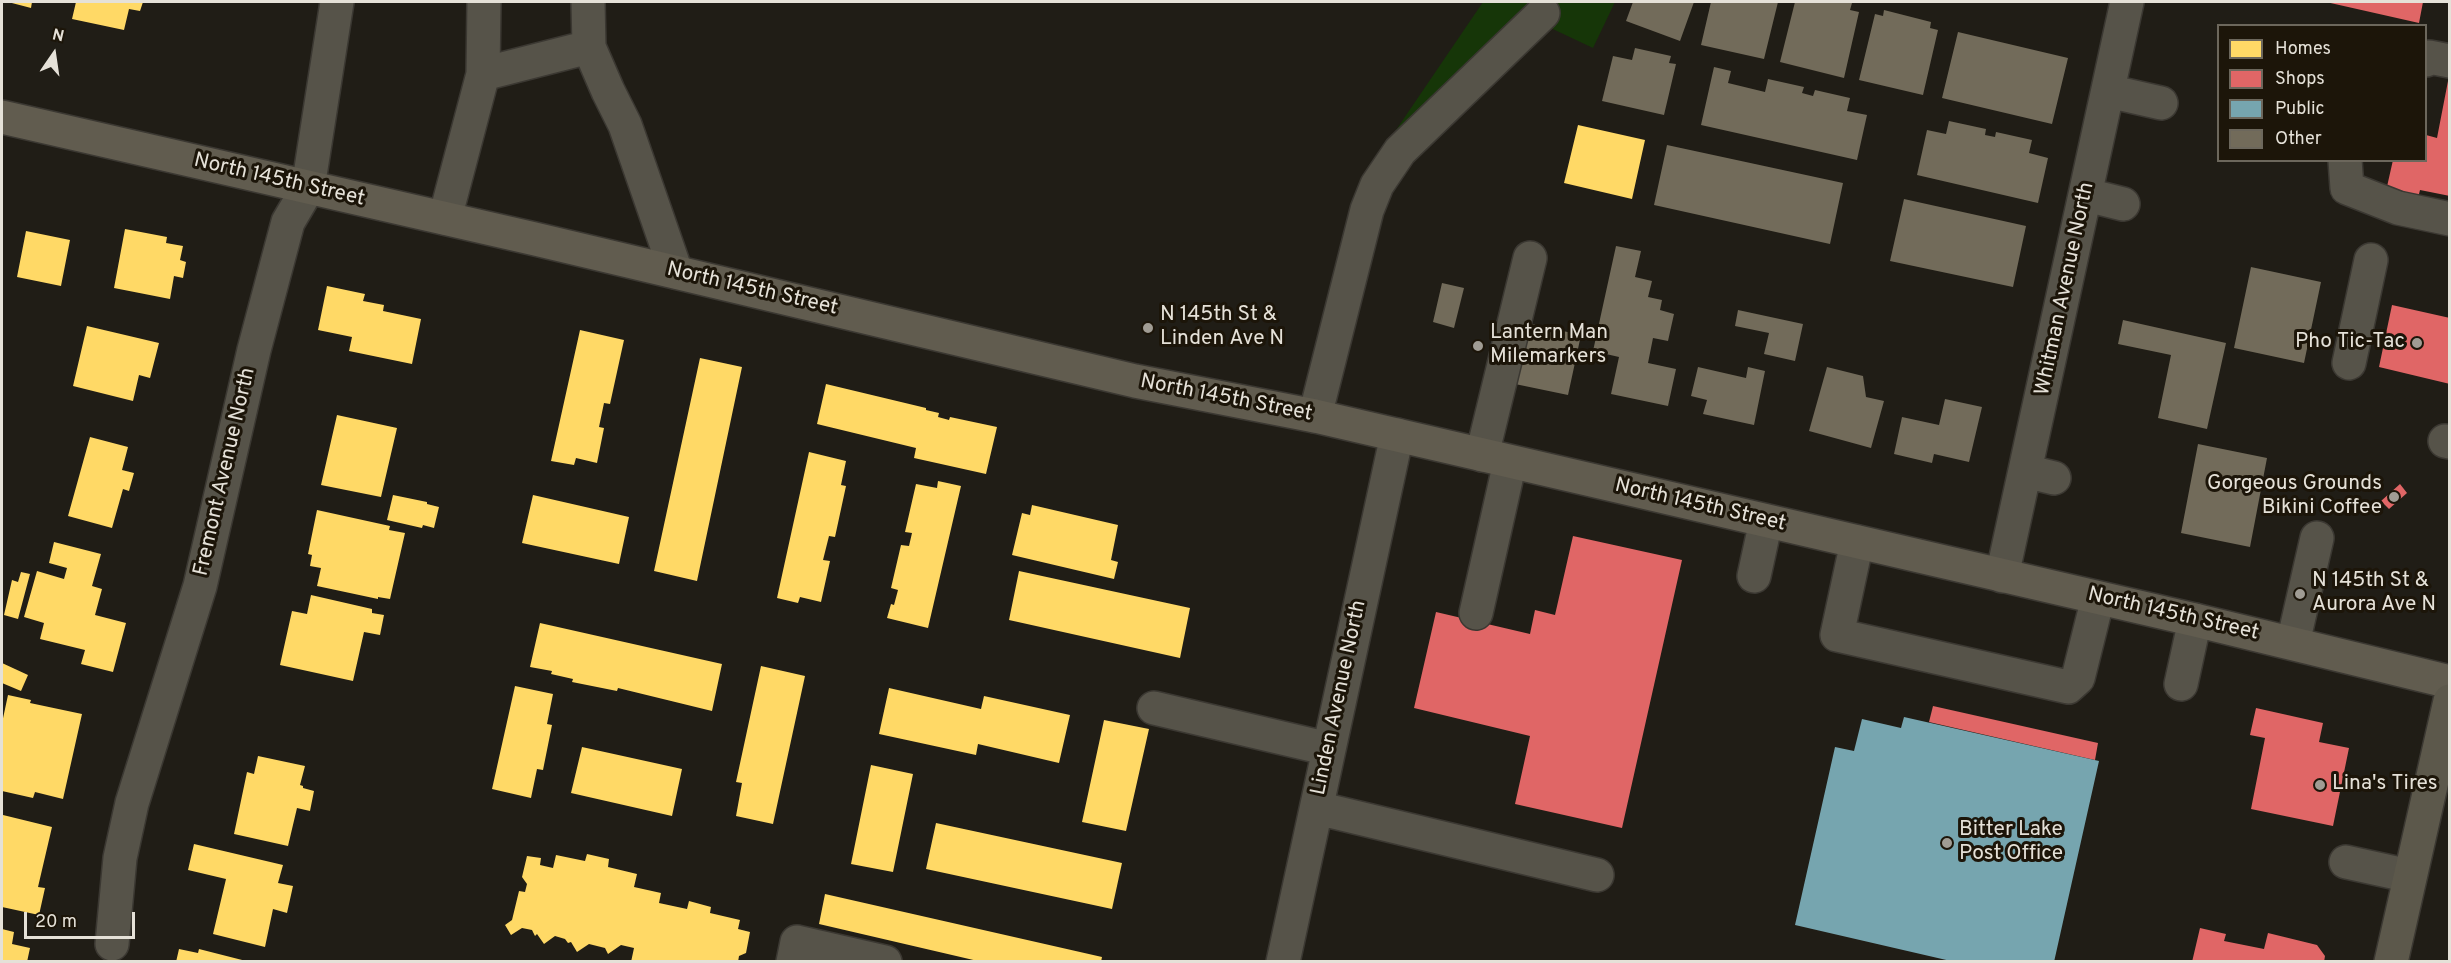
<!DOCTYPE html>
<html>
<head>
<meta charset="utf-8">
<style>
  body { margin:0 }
  #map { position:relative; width:2451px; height:963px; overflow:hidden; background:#201d16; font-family:Overpass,sans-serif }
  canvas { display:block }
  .frame { position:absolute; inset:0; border:3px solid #e5e1d8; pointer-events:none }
  .legend { position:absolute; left:2217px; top:24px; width:210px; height:138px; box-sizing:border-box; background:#1c1509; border:2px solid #6c675c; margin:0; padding:8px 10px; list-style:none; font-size:18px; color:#e5e1d8 }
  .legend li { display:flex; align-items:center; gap:12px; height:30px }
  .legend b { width:30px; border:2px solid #6c675c }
  .north { position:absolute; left:24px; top:24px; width:60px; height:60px; -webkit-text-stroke:4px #1c1509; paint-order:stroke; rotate:13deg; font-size:16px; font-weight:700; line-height:24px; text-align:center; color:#e5e1d8 }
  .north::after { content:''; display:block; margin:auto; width:21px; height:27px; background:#e5e1d8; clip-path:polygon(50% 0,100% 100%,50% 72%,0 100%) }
  .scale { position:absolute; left:24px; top:912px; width:111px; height:27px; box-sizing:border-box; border:3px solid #e5e1d8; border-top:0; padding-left:8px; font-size:18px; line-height:21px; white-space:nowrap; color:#e5e1d8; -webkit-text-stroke:4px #1c1509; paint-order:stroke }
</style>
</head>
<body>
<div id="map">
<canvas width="2451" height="963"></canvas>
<div class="frame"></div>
<ul class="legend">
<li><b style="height:16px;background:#ffd966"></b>Homes</li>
<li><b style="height:16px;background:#e06666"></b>Shops</li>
<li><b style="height:16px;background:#76a5af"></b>Public</li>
<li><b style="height:16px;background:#726b5a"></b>Other</li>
</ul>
<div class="north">N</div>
<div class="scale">20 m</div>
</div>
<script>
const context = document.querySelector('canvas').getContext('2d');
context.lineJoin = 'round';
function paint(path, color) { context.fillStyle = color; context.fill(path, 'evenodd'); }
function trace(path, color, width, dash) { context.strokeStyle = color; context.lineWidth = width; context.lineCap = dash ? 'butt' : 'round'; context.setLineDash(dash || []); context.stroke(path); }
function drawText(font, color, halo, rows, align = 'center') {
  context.font = font + ' Overpass,sans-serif'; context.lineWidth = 6; context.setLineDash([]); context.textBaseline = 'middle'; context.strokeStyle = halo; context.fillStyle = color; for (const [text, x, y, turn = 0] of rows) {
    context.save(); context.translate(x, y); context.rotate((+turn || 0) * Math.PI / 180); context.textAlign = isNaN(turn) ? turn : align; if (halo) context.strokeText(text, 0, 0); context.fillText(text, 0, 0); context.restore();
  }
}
paint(new Path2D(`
  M1483 2H1615L1593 48 1523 15 1413 138 1396 130Z`), '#163608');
paint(new Path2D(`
  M8 2H32L31 8Z
  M76 2H143L140 11 129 9 124 30 72 19Z
  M1578 125 1645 140 1632 199 1564 183Z
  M125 229 167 237 166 243 183 246 180 260 186 262 183 278 174 276 170 299 114 288Z
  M26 231 70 240 61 286 17 277Z
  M327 286 365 294 363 301 384 305 383 311 421 319 412 364 349 351 352 337 318 330Z
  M87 326 159 343 150 378 139 375 133 401 73 386Z
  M580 330 624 340 610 404 604 403 599 427 604 428 597 463 576 458 574 465 551 461Z
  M700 358 742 367 697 581 654 571Z
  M826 384 926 408V410L939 413 938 417 949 420 950 417 997 427 986 474 914 458 916 448 817 424Z
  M337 415 397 428 381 497 321 485Z
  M90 437 128 447 122 470 134 473 129 491 123 489 112 528 68 516Z
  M809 452 846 461 841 485 846 486 835 537 829 536 823 560 830 561 821 602 800 597 798 603 777 598Z
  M938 481 961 486 928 628 887 618 891 604 894 605 898 590 891 588 901 545 909 546 912 533 905 532 916 484 937 488Z
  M393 495 427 502V504L439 507 434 528 423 525 422 528 387 520Z
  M533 495 629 517 619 564 522 543Z
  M1032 505 1118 525 1111 560 1118 562 1114 579 1012 555 1022 513 1030 515Z
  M317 510 390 526 389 530 405 533 390 599 378 597V599L317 586 321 568 310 566 312 555 308 554Z
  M54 542 101 554 92 586 102 589 95 615 126 623 113 672 81 664 85 650 40 639 44 623 24 617 37 571 64 579 67 568 49 563Z
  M1019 571 1190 608 1180 658 1009 620Z
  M21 572 30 574 18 619 4 615 12 580 18 582Z
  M311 595 372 609V613L384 615 380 635 364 632 353 681 280 665 292 611 307 614Z
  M540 623 722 664 712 711 618 688 617 691 572 682 573 679 551 674 552 671 530 667Z
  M2 663 28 675 21 691 2 683Z
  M761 666 805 676 773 824 736 816 742 783 736 782Z
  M515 686 553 694 547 724 552 725 543 770 537 769 531 798 492 789Z
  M889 688 981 709 984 696 1070 715 1059 763 978 744 976 755 879 734Z
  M8 695 31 700 30 703 82 714 63 799 35 792 33 798 2 791V723Z
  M1104 720 1149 729 1126 831 1082 822Z
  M582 747 682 769 672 816 571 793Z
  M258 756 305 766 300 785 303 786V788L314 791 310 811 297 808 288 846 234 834 247 772 254 774Z
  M871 765 913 774 893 872 851 864Z
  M3 815 52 827 38 887 45 888 39 915 2 907Z
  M936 823 1122 863 1112 909 926 869Z
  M194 844 283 865 278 883 293 886 287 913 273 909 265 947 213 934 226 879 188 870Z
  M587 854 609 859 608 867 637 874 634 887 661 893 659 903 687 909 689 901 711 907 710 913 740 920 738 929 750 932 746 953 739 956 738 962H631L634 948 621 945 608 954 605 948 589 944 577 952 571 942 568 943 565 939 555 936 544 944 537 934 535 936 532 930 522 928 511 935 505 925 512 920 519 891 525 892 527 884 522 877 527 856 541 858 540 865 553 868 556 855 585 861Z
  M825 894 1102 957 1101 962H982L819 924Z
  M2 929 14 932 12 944 30 948 27 962H2Z
  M179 949 198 953 199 949 250 962H176Z`), '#ffd966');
paint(new Path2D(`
  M2326 2H2423L2419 23Z
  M2448 81 2450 196 2420 190 2418 198 2386 191 2393 160H2426V135L2437 138Z
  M2392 305 2450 318V384L2379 367Z
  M2400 484 2407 493 2389 509 2381 501Z
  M1573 536 1682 560 1622 828 1515 804 1530 736 1414 708 1436 612 1530 634 1535 610 1555 615Z
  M1933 706 2098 743 2095 760 1929 722Z
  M2256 708 2323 723 2319 742 2349 748 2333 826 2251 809 2265 738 2250 735Z
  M2200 928 2226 934 2224 941 2264 949 2268 933 2317 945 2325 956 2324 962H2192Z`), '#e06666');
paint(new Path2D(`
  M1904 717 2099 761 2054 962H1955L1795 925 1835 747 1854 751 1862 719 1901 728Z`), '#76a5af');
paint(new Path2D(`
  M1633 2H1694L1680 41 1626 21Z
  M1711 2H1778L1764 59 1701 45Z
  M1795 2H1844L1852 3 1850 10 1859 12 1844 78 1780 62Z
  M1884 10 1931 22 1930 28 1938 30 1923 95 1859 80 1875 14 1883 16Z
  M1958 32 2068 58 2052 124 1942 98Z
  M1635 48 1671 56 1669 63 1676 64 1664 115 1602 101 1613 56 1632 60Z
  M1714 67 1731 71 1728 83 1765 92 1768 79 1804 87 1802 93 1813 96 1815 90 1850 98 1847 111 1867 115 1857 160 1701 125Z
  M1949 121 1986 129 1985 135 1995 137 1996 132 2032 140 2029 153 2048 158 2038 203 1917 175 1927 130 1946 134Z
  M1667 145 1843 183 1830 244 1654 205Z
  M1904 199 2026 226 2013 287 1890 261Z
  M1616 246 1641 251 1635 277 1652 281 1648 297 1662 300 1660 310 1674 314 1668 341 1653 338 1648 363 1676 369 1668 406 1611 394 1619 357 1593 351Z
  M2251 267 2321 282 2304 363 2234 348Z
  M1442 283 1464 288 1454 328 1433 322Z
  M1738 310 1803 324 1795 361 1764 354 1769 333 1735 326Z
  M2123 320 2226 343 2207 429 2158 418 2171 355 2118 344Z
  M1527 323 1581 335 1568 395 1515 384Z
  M1698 367 1746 378 1748 367 1765 371 1754 425 1703 414 1707 400 1691 396Z
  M1827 367 1863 376 1866 397 1884 401 1871 448 1809 431Z
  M1945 399 1982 407 1969 462 1934 454 1932 463 1894 454 1902 417 1939 425Z
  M2198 444 2267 458 2250 547 2181 533Z`), '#726b5a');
const minor = new Path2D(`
  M589 47 608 91 625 125 676 272
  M2426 60 2429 57 2450 61
  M483 74 589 47 588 2
  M2108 91 2161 103
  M2345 160 2347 188 2398 208 2450 219
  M2087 195 2123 204
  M445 218 483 74 484 2
  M2349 363 2371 260
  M1315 416 1367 210 1377 185 1400 151 1543 13
  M2445 441 2450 442
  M1482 455 1530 258
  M2025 471 2054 478
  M1857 542 1837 635 2068 687 2078 678 2098 598
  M1754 576 1766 521
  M2002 576 2127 2
  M1476 613 1510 462
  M2293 643 2317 538
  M2181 684 2195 620
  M1154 708 1329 749
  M1317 808 1597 875
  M2346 862 2410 876
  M112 944 120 858 132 803 200 586 254 350 288 222 308 188 337 2
  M793 962 797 942 885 962
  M1283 962 1397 435`);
const major = new Path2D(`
  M2 117 535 239 1135 381 1315 416 2195 620 2450 682`);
const highway = new Path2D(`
  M2391 962 2450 701`);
trace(minor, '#3b3832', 36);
trace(major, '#3b3832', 36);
trace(highway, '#3b3832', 36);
trace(minor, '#565349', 33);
trace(major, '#615c4f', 33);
trace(highway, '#5c584b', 33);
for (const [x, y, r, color] of [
  [1148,328,6,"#a09c94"],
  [2417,343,6,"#a09c94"],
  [1478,346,6,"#a09c94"],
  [2394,497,6,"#a09c94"],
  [2300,594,6,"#a09c94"],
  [2320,785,6,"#a09c94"],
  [1947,843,6,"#a09c94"]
]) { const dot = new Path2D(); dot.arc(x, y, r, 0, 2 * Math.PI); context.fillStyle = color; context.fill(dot); trace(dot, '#1c1509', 2); }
drawText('21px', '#e5e1d8', '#1c1509', [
  ["North 145th Street",279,181,13],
  ["Whitman Avenue North",2066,289,-78],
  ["North 145th Street",752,290,13],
  ["North 145th Street",1226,399,11],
  ["Fremont Avenue North",226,472,-77],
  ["North 145th Street",1700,506,13],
  ["North 145th Street",2173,615,13],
  ["Linden Avenue North",1340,698,-78]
]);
drawText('21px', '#e5e1d8', '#1c1509', [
  ["N 145th St &",1160,316],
  ["Linden Ave N",1160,340],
  ["Lantern Man",1490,334],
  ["Milemarkers",1490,358],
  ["Pho Tic-Tac",2405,343,"right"],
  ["Gorgeous Grounds",2382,485,"right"],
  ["Bikini Coffee",2382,509,"right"],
  ["N 145th St &",2312,582],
  ["Aurora Ave N",2312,606],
  ["Lina's Tires",2332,785],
  ["Bitter Lake",1959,831],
  ["Post Office",1959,855]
], 'left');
</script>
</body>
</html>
